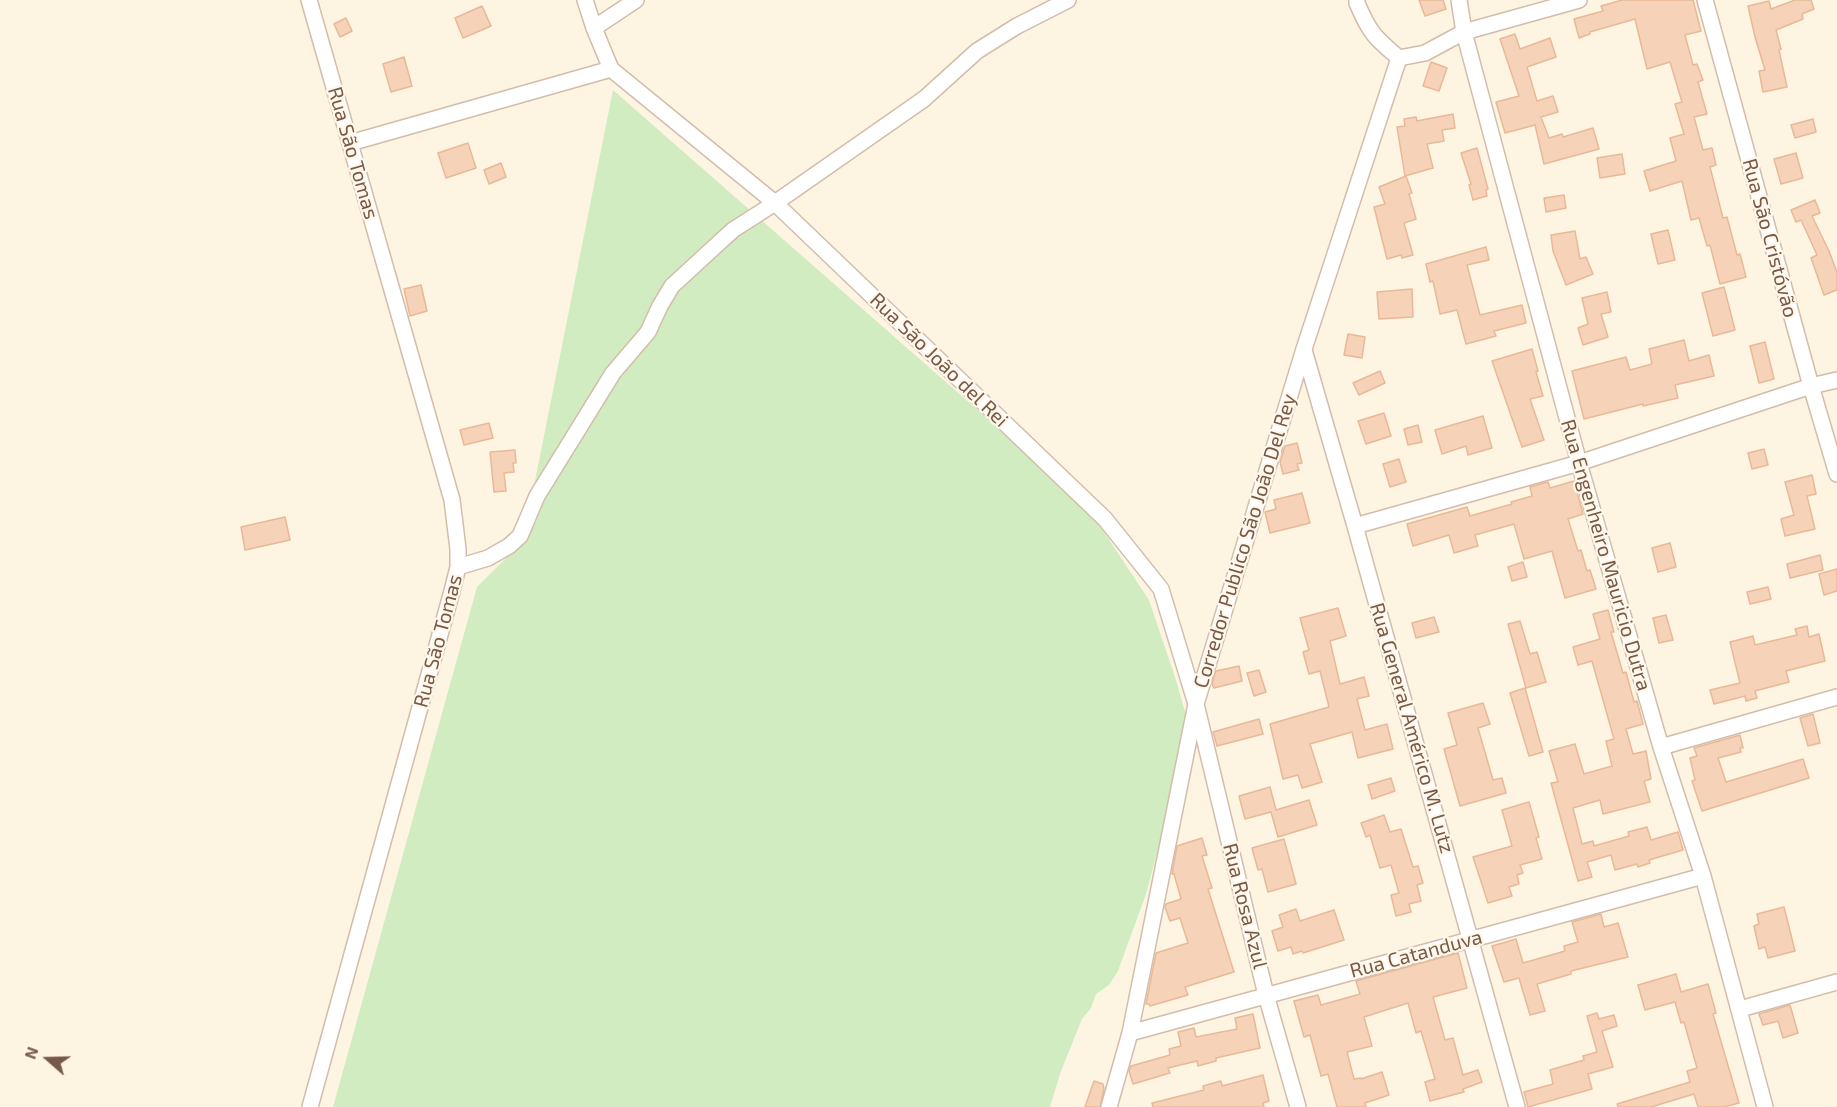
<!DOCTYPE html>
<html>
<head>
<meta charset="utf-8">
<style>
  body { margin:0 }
  #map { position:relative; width:1837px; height:1107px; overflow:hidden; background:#fef4e2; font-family:"Exo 2",sans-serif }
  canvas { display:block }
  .north { position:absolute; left:18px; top:1029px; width:60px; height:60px; -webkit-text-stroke:4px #fff7ea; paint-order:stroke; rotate:290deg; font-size:16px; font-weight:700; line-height:24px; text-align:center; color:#785947 }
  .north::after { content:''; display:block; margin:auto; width:21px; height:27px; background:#785947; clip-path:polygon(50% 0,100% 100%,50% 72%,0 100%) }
</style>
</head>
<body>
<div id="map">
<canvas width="1837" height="1107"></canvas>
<div class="north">N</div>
</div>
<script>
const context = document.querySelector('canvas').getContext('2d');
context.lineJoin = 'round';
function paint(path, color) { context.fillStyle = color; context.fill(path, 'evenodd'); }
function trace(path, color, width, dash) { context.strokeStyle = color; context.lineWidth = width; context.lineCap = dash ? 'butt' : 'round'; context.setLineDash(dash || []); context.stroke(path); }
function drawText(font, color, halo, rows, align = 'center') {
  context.font = font + ' "Exo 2",sans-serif'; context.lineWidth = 4.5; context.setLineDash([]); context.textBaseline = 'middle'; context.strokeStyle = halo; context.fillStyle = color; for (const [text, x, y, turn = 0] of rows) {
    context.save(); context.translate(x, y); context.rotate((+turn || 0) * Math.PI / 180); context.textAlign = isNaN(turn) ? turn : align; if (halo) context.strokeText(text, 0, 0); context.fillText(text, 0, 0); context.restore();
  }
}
paint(new Path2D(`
  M613 90 1086 505 1149 600 1176 680 1190 729 1146 894 1118 971 1109 985 1096 994 1091 1008 1082 1019 1061 1071 1050 1107H333L477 587 523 541Z`), '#d1ecc0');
const building = new Path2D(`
  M1419 0H1443L1446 9 1425 16Z
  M1622 0H1693L1701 31 1685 35 1693 65 1697 64 1703 80 1698 82 1707 114 1694 117 1703 150 1712 148 1716 165 1710 167 1723 218 1727 217 1737 255 1740 254 1746 277 1720 284 1710 245 1707 246 1699 218 1691 220 1682 181 1650 191 1644 171 1676 161 1670 138 1684 134 1675 104 1682 102 1670 62 1647 69 1635 19 1590 32V34L1579 38 1574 19 1603 11 1601 6Z
  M1795 0H1811L1814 9 1802 14 1803 19 1776 30 1781 49 1779 50 1787 87 1763 92 1759 71 1765 70 1755 37 1748 6 1769 1 1771 9Z
  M482 6 491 26 463 38 455 18Z
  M346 18 352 31 340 37 334 24Z
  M1515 34 1520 49 1550 38 1556 57 1527 67 1537 101 1553 96 1558 112 1541 117 1549 138 1562 134 1563 137 1593 128 1599 149 1544 164 1535 125 1505 133 1496 102 1519 96 1500 39Z
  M404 57 412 86 391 92 383 64Z
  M1431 62 1447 68 1439 91 1423 86Z
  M1453 114 1455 128 1442 130 1444 141 1427 144 1433 168 1405 176 1397 127 1405 126 1404 119 1416 117 1417 121Z
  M1813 119 1816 132 1795 138 1791 125Z
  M468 143 476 168 446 178 438 153Z
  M1477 148 1488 189 1486 190 1487 196 1473 200 1469 185 1471 184 1461 153Z
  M1796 153 1803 178 1781 184 1774 159Z
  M1622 154 1625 174 1600 178 1597 158Z
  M501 163 506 177 489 184 484 170Z
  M1406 176 1412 193 1409 194 1416 219 1404 223 1413 255 1402 258 1401 255 1387 259 1374 207 1385 204 1379 187Z
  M1564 195 1566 208 1546 212 1544 198Z
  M1815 200 1820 213 1812 216 1829 251 1837 272V290L1824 295 1811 258 1817 255 1801 220 1796 222 1791 210Z
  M1668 230 1675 260 1658 264 1651 234Z
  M1575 231 1580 259 1586 257 1593 274 1566 285 1553 251 1551 235Z
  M1486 247 1489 260 1467 265 1480 315 1522 305 1526 323 1494 331 1496 336 1466 344 1457 310 1440 314 1433 281 1430 282 1426 264Z
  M421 285 427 311 410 316 404 289Z
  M1724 287 1735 330 1713 336 1702 293Z
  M1412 289 1413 317 1379 319 1377 292Z
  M1607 292 1611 312 1601 314 1608 337 1583 345 1578 328 1588 324 1582 298Z
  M1348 334 1365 337 1362 358 1344 355Z
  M1684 340 1689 361 1709 355 1714 376 1675 385 1678 398 1643 406V404L1584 419 1572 371 1626 357 1630 370 1652 364 1649 349Z
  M1765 342 1774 379 1759 383 1750 346Z
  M1532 349 1538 371 1536 372 1543 396 1530 399 1544 440 1522 447 1492 361Z
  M1380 371 1385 383 1359 395 1353 383Z
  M1384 413 1391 436 1366 444 1358 421Z
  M1483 416 1492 448 1468 455 1466 446 1442 454 1435 430Z
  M489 423 493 438 464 445 460 430Z
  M1418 425 1422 442 1408 445 1404 429Z
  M1297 443 1302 463 1297 464 1299 470 1283 474 1280 462 1285 446Z
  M1764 449 1768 465 1752 469 1748 453Z
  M515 450 516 463H513L514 472 504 473 506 491 494 492 490 452Z
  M1399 459 1406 482 1390 487 1383 464Z
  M1812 475 1816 494 1807 496 1815 529 1785 536 1781 519 1794 515 1785 482Z
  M1574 481 1583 514 1568 519 1578 551 1581 550 1587 571 1590 570 1596 589 1565 598 1552 551 1524 559 1514 524 1475 535 1478 546 1454 553 1449 535 1413 546 1407 524 1467 507 1470 516 1512 504 1511 502 1532 496 1530 487 1548 482 1550 488Z
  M1302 493 1310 523 1270 533 1265 512 1276 509 1274 500Z
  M285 517 290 540 245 550 241 527Z
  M1670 543 1676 567 1658 572 1652 548Z
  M1820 555 1823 570 1790 578 1787 564Z
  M1523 562 1527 577 1512 581 1508 567Z
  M1837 569V591L1824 595 1819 574Z
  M1768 587 1771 599 1750 604 1747 592Z
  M1338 608 1346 636 1330 641 1340 684 1364 677 1369 696 1357 699 1365 730 1387 724 1393 749 1358 758 1352 732 1310 744 1322 782 1302 788 1298 775 1283 779 1270 724 1329 707 1320 671 1309 674 1303 652 1309 650 1300 618Z
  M1608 610 1614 632H1611L1623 673 1626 672 1634 702 1637 701 1643 724 1626 729 1633 754 1646 751 1651 779 1644 781 1650 802 1603 814 1600 800 1573 808 1582 844 1593 841 1594 846 1629 836 1628 832 1647 827 1651 840 1678 832 1683 850 1649 860 1650 863 1638 867 1637 864 1615 870 1611 855 1587 862 1592 877 1578 881 1551 783 1558 782 1549 751 1575 744 1584 774 1612 766 1606 741 1614 739 1592 661 1578 665 1573 647 1600 639 1593 614Z
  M1666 615 1673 640 1659 643 1653 618Z
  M1434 617 1439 632 1416 638 1412 623Z
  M1520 621 1530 654 1537 652 1546 682 1526 688 1508 624Z
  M1807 626 1809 637 1819 634 1825 661 1786 671 1789 682 1755 691 1757 698 1746 701 1745 696 1714 704 1710 690 1740 683 1730 642 1753 636 1755 645 1797 635 1795 629Z
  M1239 666 1242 681 1214 688 1212 684 1216 671Z
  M1259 670 1266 692 1254 696 1247 673Z
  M1525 688 1543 752 1529 756 1510 693Z
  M1483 703 1490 724 1478 728 1493 780 1502 778 1506 793 1460 806 1444 749 1457 745 1448 713Z
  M1813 714 1820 743 1808 746 1800 718Z
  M1259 719 1263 734 1217 746 1213 732Z
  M1740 735 1743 748H1740L1741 752 1718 758 1726 782 1803 759 1809 778 1702 811 1692 781 1695 780 1690 758 1697 756 1694 748Z
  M1391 778 1395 791 1372 799 1368 785Z
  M1270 787 1276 810 1309 800 1317 825 1278 837 1271 812 1245 819 1239 796Z
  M1529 802 1539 837 1536 838 1542 859 1520 865 1523 873 1517 875 1519 884 1509 887 1512 896 1488 903 1473 857 1512 846 1502 810Z
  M1384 815 1390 832 1401 829 1413 867 1418 866 1423 883 1417 885 1421 901 1409 904 1411 912 1396 916 1391 895 1399 893 1391 865 1380 868 1370 835 1366 837 1361 823Z
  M1202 838 1207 855 1202 856 1212 888 1208 889 1234 972 1185 987 1188 995 1150 1006 1149 1004H1146L1156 953 1188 943 1180 918 1170 921 1165 907 1166 904 1181 899 1174 874H1172L1177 846Z
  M1284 839 1296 884 1268 892 1262 869 1258 870 1252 848Z
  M1784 907 1795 951 1768 958 1765 947 1759 949 1754 926 1759 924 1757 914Z
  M1296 909 1300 921 1334 910 1344 940 1303 953 1302 951 1293 954 1291 947 1278 951 1272 931 1283 927 1279 915Z
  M1601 914 1604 927 1618 923 1628 957 1571 971V974L1537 984 1545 1011 1530 1015 1519 978 1504 982 1492 946 1516 939 1523 963 1565 951 1564 946 1578 942 1572 922Z
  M1458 953 1467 988 1433 997 1445 1040 1453 1038 1463 1075 1478 1070 1482 1082 1463 1089 1464 1092 1430 1101 1425 1082 1435 1079 1421 1031 1416 1033 1408 1003 1364 1017 1372 1046 1347 1052 1354 1079 1361 1078V1079L1382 1072 1389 1095 1365 1103 1366 1107H1337L1328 1074 1321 1076 1310 1035 1304 1037 1294 1001 1318 995 1321 1005 1360 994 1356 981Z
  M1676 974 1681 992 1708 984 1716 1013 1713 1014 1739 1103 1724 1107H1698L1694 1094 1651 1107H1618L1617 1104 1690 1082 1687 1071 1697 1068 1684 1022 1681 1023 1675 1002 1645 1010 1638 985Z
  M1790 1005 1798 1033 1783 1038 1778 1021 1763 1025 1759 1014Z
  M1597 1013 1599 1019 1614 1015 1617 1026 1602 1031 1613 1067 1588 1074 1592 1089 1528 1107 1524 1092 1553 1084 1550 1070 1584 1060 1583 1056 1597 1052 1587 1016Z
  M1253 1014 1260 1048 1216 1058V1061L1198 1066 1197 1061 1168 1068 1170 1073 1133 1084 1129 1071 1131 1066 1170 1055 1169 1049 1181 1046 1178 1032 1194 1028 1196 1037 1237 1029 1235 1018Z
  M1263 1075 1269 1101 1263 1103 1264 1107H1153L1152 1103 1204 1090 1203 1086 1221 1081 1222 1086Z
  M1094 1081 1103 1084 1104 1089 1100 1107H1085Z`);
paint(building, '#f5d2b8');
trace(building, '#e9b997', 1.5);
const minor = new Path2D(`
  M309 0 452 500 458 549V567L452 591 310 1107
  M585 0 594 28
  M636 0 594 28 611 69 775 203 1105 519 1161 589 1196 704 1266 995 1298 1107
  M1357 0V3C1369 32 1375 38 1399 58
  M1459 0 1464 32 1579 463 1661 747 1703 876 1765 1107
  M1705 0 1811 386 1837 474
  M1399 58 1425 53 1464 32 1579 0
  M350 143 611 69
  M1304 350 1355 526 1517 1107
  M1355 526 1579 463 1811 386 1837 380
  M458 567 488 558 509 546 520 536 537 496 613 373 648 332 660 306 672 286 710 251 733 230 775 203 924 99 977 51 1017 26 1068 0
  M1661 747 1837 697
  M1740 1009 1837 982
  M1130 1033 1703 876
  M1109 1107 1130 1033 1196 704 1304 349 1399 58`);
trace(minor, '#d2bdab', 18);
trace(minor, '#fff', 15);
drawText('20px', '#785947', '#fff7ea', [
  ["Rua São Tomas",353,153,74],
  ["Rua São Cristóvão",1770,238,75],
  ["Rua São João del Rei",939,360,44],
  ["Corredor Publico São João Del Rey",1245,541,-73],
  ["Rua Engenheiro Mauricio Dutra",1606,555,74],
  ["Rua São Tomas",438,641,-75],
  ["Rua General Américo M. Lutz",1412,728,74],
  ["Rua Rosa Azul",1245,906,76],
  ["Rua Catanduva",1416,954,-15]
]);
</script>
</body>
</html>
